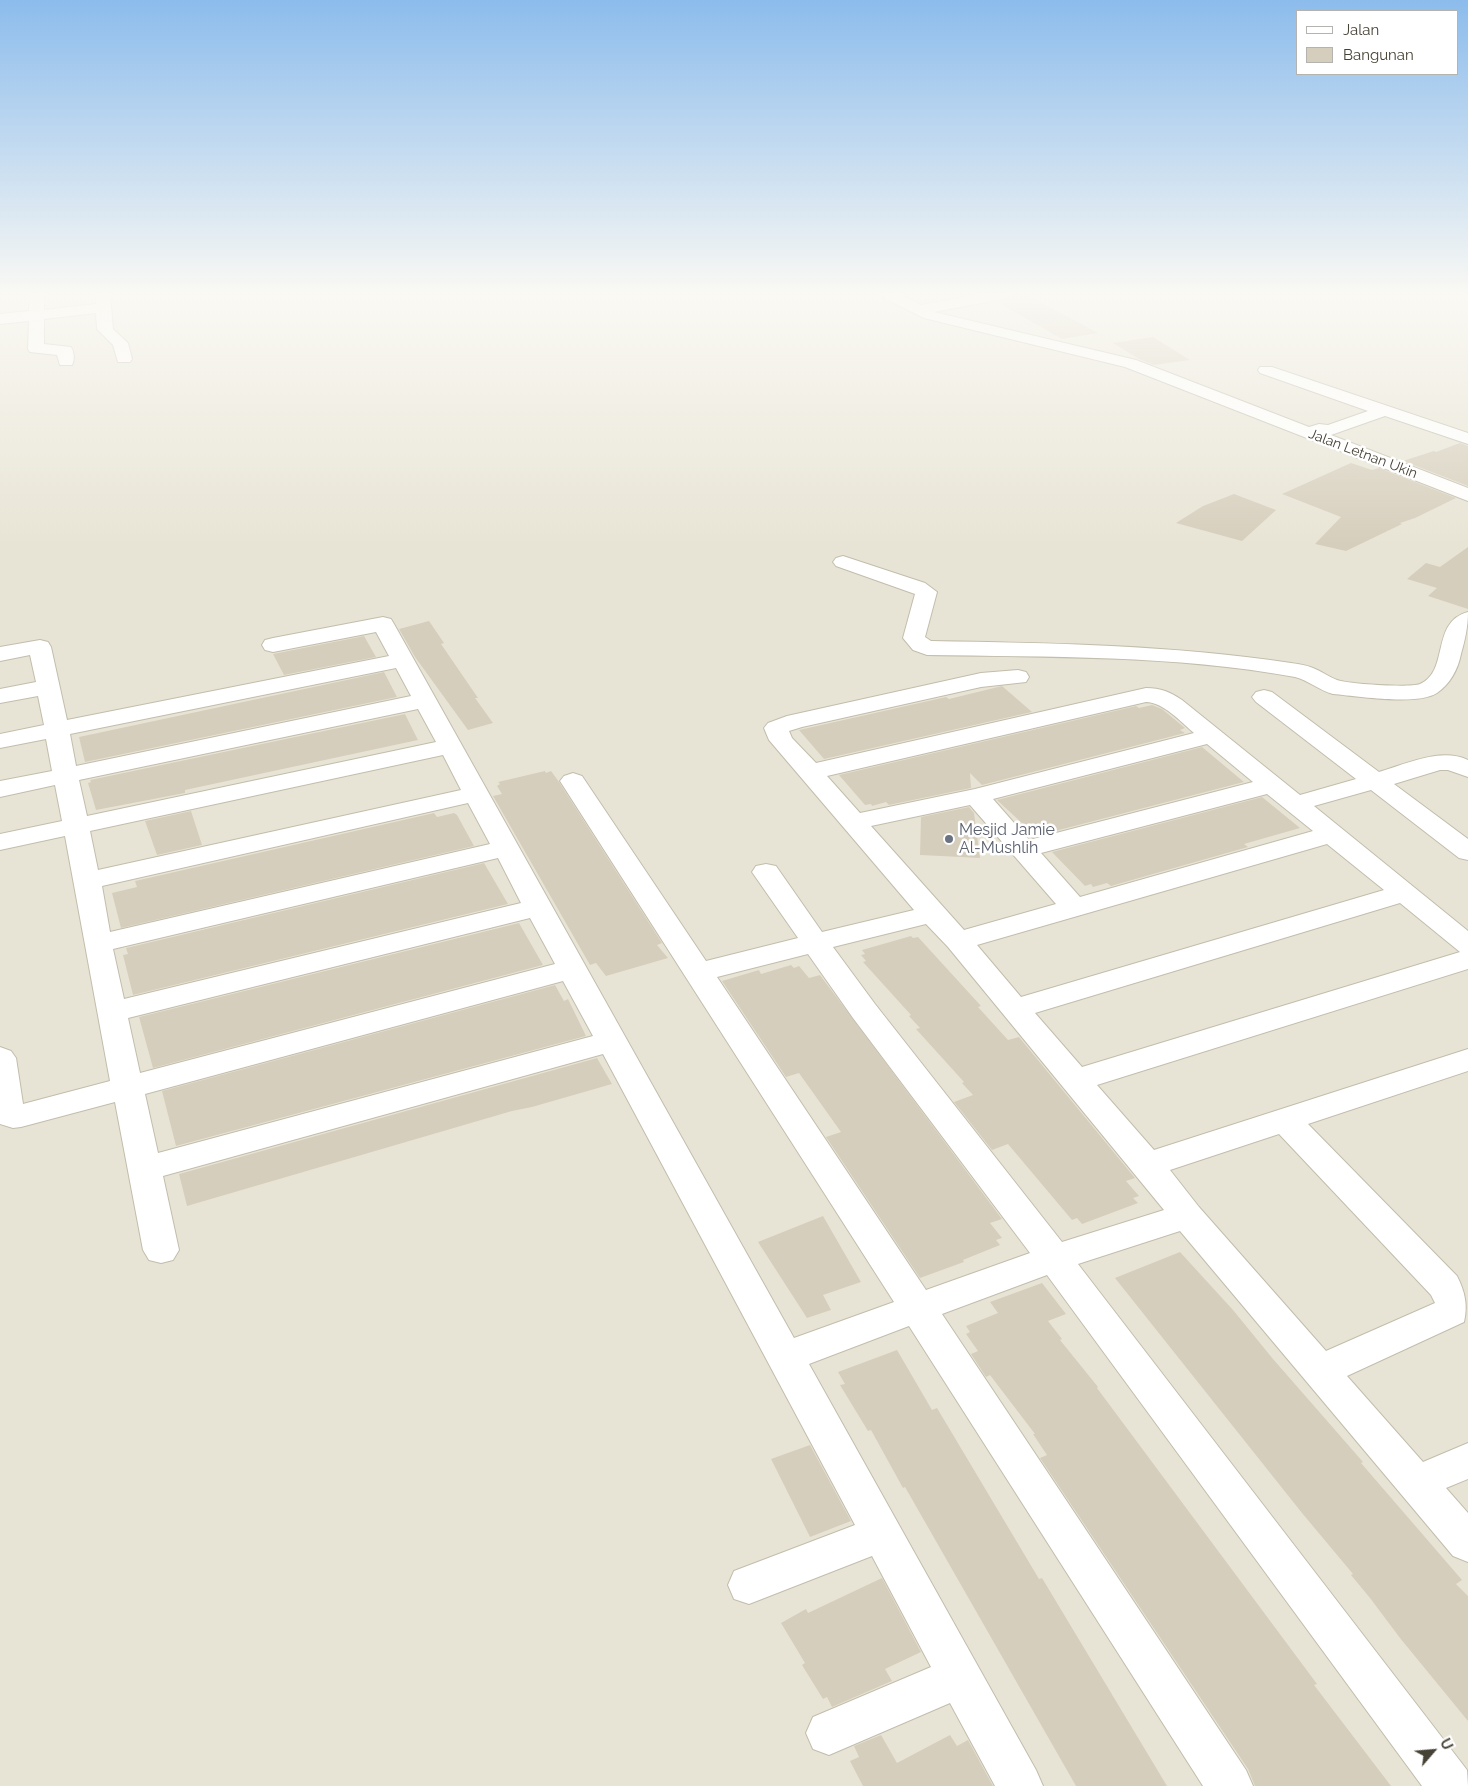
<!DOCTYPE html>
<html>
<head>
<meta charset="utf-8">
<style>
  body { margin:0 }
  #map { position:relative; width:1468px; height:1786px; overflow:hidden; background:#f4f1e7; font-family:Raleway,sans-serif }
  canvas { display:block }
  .legend { position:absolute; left:1296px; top:10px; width:162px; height:65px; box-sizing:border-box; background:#fff; border:1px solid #b5b3af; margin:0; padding:6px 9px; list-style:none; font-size:15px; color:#474236 }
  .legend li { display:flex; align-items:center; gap:10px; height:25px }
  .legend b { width:25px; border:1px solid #b5b3af }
  .north { position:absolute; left:1408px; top:1726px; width:50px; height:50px; -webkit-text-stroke:4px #fff; paint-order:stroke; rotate:63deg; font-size:14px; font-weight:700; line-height:20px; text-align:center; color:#474236 }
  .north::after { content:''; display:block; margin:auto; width:18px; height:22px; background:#474236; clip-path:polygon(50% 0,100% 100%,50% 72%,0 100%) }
</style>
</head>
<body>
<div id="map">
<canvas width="1468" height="1786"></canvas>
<ul class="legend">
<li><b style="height:6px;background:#fff"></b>Jalan</li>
<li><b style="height:14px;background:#d6cebc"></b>Bangunan</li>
</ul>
<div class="north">U</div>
</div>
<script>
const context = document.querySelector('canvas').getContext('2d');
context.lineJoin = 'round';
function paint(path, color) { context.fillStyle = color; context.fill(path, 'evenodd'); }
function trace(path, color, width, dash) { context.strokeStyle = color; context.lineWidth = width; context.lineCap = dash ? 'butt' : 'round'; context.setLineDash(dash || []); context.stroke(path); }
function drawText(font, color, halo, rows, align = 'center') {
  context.font = font + ' Raleway,sans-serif'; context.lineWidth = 5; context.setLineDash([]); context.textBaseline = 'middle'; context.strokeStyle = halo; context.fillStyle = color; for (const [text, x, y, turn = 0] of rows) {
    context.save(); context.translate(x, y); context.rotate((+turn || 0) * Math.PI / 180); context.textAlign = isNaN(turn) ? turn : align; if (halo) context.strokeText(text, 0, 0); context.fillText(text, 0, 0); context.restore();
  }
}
paint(new Path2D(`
  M0 295H1468V1786H0Z`), '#e8e4d5');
paint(new Path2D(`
  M1010 295H1027L1098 333 1062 339 997 302 1006 300Z
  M1153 337 1190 360 1154 365 1139 359 1113 343Z
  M1460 443 1468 446V486L1403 461 1434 451 1436 452Z
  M1351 463 1372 470 1379 468 1456 498 1415 518 1400 523 1402 524 1346 551 1315 544 1341 517 1282 494Z
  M1234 494 1276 510 1242 541 1176 523 1203 506Z
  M1468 547V609L1428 596 1437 588 1407 579 1426 563 1440 567Z
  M429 621 444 643 441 644 478 698H475L493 723 468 730 415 657 399 629Z
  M364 636 376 657 284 675 273 654Z
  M384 672 397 697 85 762 79 737Z
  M1002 686 1032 712 824 759 799 730 946 697 949 699Z
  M1152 705 1162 709 1185 728 1180 730 1185 733 982 785 970 773 971 788 889 805 886 802 872 806 871 804 865 805 839 775 1136 706 1139 708Z
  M405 714 418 740 185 790V793L96 810 88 783 91 782 90 780Z
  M1202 747 1244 782 1036 836 997 800Z
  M545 771 546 773 551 771 559 782 662 943 657 945 668 958 606 976 596 963 590 965 493 796 502 794 497 786 500 784 498 782Z
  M1262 797 1300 828 1244 844 1248 847 1111 886 1107 883 1093 887 1091 884 1085 886 1052 852Z
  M969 807 974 813 980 858 920 855 921 817Z
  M191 811 202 845 157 855 145 821Z
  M434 813 437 817 454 813 457 815 474 846 121 928 112 893 137 887 135 881Z
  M484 863 508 904 133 995 123 955 128 954 126 948Z
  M519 923 543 965 153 1068 139 1017Z
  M911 936 913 938 918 937 981 1006 978 1007 1008 1040 1019 1037 1135 1178 1126 1181 1139 1196 1133 1198 1138 1203 1082 1224 1077 1218 1072 1220 1008 1144 992 1150 954 1102 973 1095 962 1083 964 1082 916 1029 920 1028 909 1016 911 1015 863 962 866 961 861 955 865 954 862 950Z
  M791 965 794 968 799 966 809 978 820 975 1002 1219 990 1223 1002 1238 996 1240 1000 1245 963 1260 964 1262 920 1278 826 1137 841 1132 799 1073 786 1077 722 981 759 970 761 974Z
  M555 985 564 1001 568 999 586 1036 176 1146 162 1091Z
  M597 1058 612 1084 532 1107 512 1111 187 1206 179 1174Z
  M823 1216 861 1282 823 1295 831 1310 807 1318 758 1242Z
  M1180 1252 1233 1310 1273 1359 1363 1462 1361 1463 1462 1580 1456 1584 1468 1596V1721L1400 1638 1370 1598 1351 1575 1353 1574 1302 1513 1115 1278Z
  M1042 1283 1066 1314 1048 1321 1062 1339 1060 1340 1098 1387 1097 1388 1317 1684 1314 1685 1391 1786H1255L1248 1769 1040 1458 1047 1455 1033 1434H1035L990 1375 986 1377 971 1354 978 1351 966 1334 970 1332 966 1326 998 1313 990 1302Z
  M897 1350 932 1410 937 1408 1039 1579 1042 1578 1167 1786H1076L905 1487 903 1488 871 1430 868 1431 840 1385 845 1384 838 1372Z
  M810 1445 851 1521 810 1537 771 1459Z
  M882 1578 921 1652 885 1669 892 1681 832 1707 827 1697 823 1699 802 1665 805 1663 781 1623 806 1609 808 1613Z
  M881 1735 897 1763 950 1735 957 1746 968 1740 993 1786H863L850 1761 859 1757 854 1746Z`), '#d6cebc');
const minor = new Path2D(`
  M30 295H44V310L96 304V295H110L113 329 128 343 132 359 130 362H118L113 345 97 329 96 313 44 319V344L71 347C74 352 75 360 72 365H60L57 355 30 352 28 349 29 321 0 324V314L29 311Z
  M882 295H900L921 305 978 295H1008L1006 298 1001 299 934 312 1136 360 1309 427 1319 424 1328 425 1368 411 1260 373 1258 370 1260 367H1272L1468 433V444L1385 416 1331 435 1468 488V501L1125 367 924 318 884 298Z
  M843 556 925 583 937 592 925 637 931 641C1051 643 1172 645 1291 663 1298 664 1306 665 1313 668 1321 671 1329 677 1337 680 1348 684 1410 688 1420 684 1450 671 1430 622 1468 612 1468 627 1465 640 1461 654 1458 669 1450 684 1437 693 1417 706 1357 696 1333 694 1320 691 1308 680 1295 677 1175 655 1048 657 927 655L913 650 903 638 915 594 836 566 833 562 836 558Z
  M383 617 391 619 394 624 794 1338 894 1302 560 781 564 776 573 773 582 776 706 961 798 938 752 872 756 866 766 864 776 866 822 932 914 910 769 740 764 728 768 723 787 716 981 673 1018 670 1026 672 1029 677 1026 682 981 687 802 727 789 731 792 738 816 763 1146 688C1161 688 1170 692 1182 700L1300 795 1356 779 1256 702 1252 697 1256 692 1264 690 1272 692 1379 772C1406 764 1441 747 1468 760V777L1448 770H1440L1394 784 1468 839V860L1459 858 1371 790 1314 806 1468 931V969L1097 1085 1154 1150 1468 1049V1071L1308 1124 1457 1276C1465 1292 1468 1305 1464 1322L1347 1376 1423 1462 1468 1443V1479L1446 1488 1468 1513V1562L1453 1556 1180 1231 1078 1264 1467 1770 1468 1786H1422L1047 1275 942 1314 1246 1770 1253 1786H1203L909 1326 809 1364 1036 1770 1043 1786H995L950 1703 829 1755 813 1749 806 1733 813 1717 931 1667 872 1556 749 1604 734 1599 728 1585 734 1571 855 1525 603 1054 163 1176 179 1250 173 1260 161 1263 149 1260 143 1250 115 1102 21 1127 13 1128 0 1124V1047L11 1051 16 1058 23 1104 110 1081 65 836 0 850V834L62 821 55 785 0 797V781L52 771 46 739 0 748V734L44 725 38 696 0 703V689L36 682 30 655 0 661V647L40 640 48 642 51 647 67 720 389 656 376 632 273 652 265 650 262 645 265 640 273 638ZM396 668 411 696 76 766 70 734ZM1146 702C1163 702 1181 722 1194 733L975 789 860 813 827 776ZM418 709 436 742 87 816 79 780ZM1207 744 1253 782 1029 840 993 799ZM443 755 461 790 98 870 90 831ZM1267 794 1313 831 1080 897 1041 853ZM468 803 490 844 110 932 102 886ZM970 805 1056 904 964 930 871 826ZM1327 844 1384 890 1021 997 977 945ZM498 858 521 903 124 999 113 949ZM1400 903 1460 952 1082 1067 1035 1013ZM530 918 555 964 140 1073 128 1018ZM926 924 948 947 1164 1210 1062 1242 875 1004 833 947ZM808 954 853 1018 1030 1253 926 1290 717 977ZM563 981 593 1036 158 1153 145 1094ZM1279 1134 1431 1295 1435 1303 1326 1351 1199 1207 1170 1170Z`);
trace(minor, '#c2bdac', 2);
paint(minor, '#fff');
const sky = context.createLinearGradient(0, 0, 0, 545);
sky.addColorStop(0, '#8cbcec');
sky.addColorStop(0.54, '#faf9f4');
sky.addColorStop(1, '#faf9f400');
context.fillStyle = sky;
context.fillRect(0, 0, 1468, 545);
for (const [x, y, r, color] of [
  [949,839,5,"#6b7280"]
]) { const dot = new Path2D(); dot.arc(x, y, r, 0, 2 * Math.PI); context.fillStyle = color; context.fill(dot); trace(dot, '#fff', 2); }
drawText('14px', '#474236', '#fff', [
  ["Jalan Letnan Ukin",1363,454,21]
]);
drawText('16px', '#5b616d', '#fff', [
  ["Mesjid Jamie",959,830],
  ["Al-Mushlih",959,848]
], 'left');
</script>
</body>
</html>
